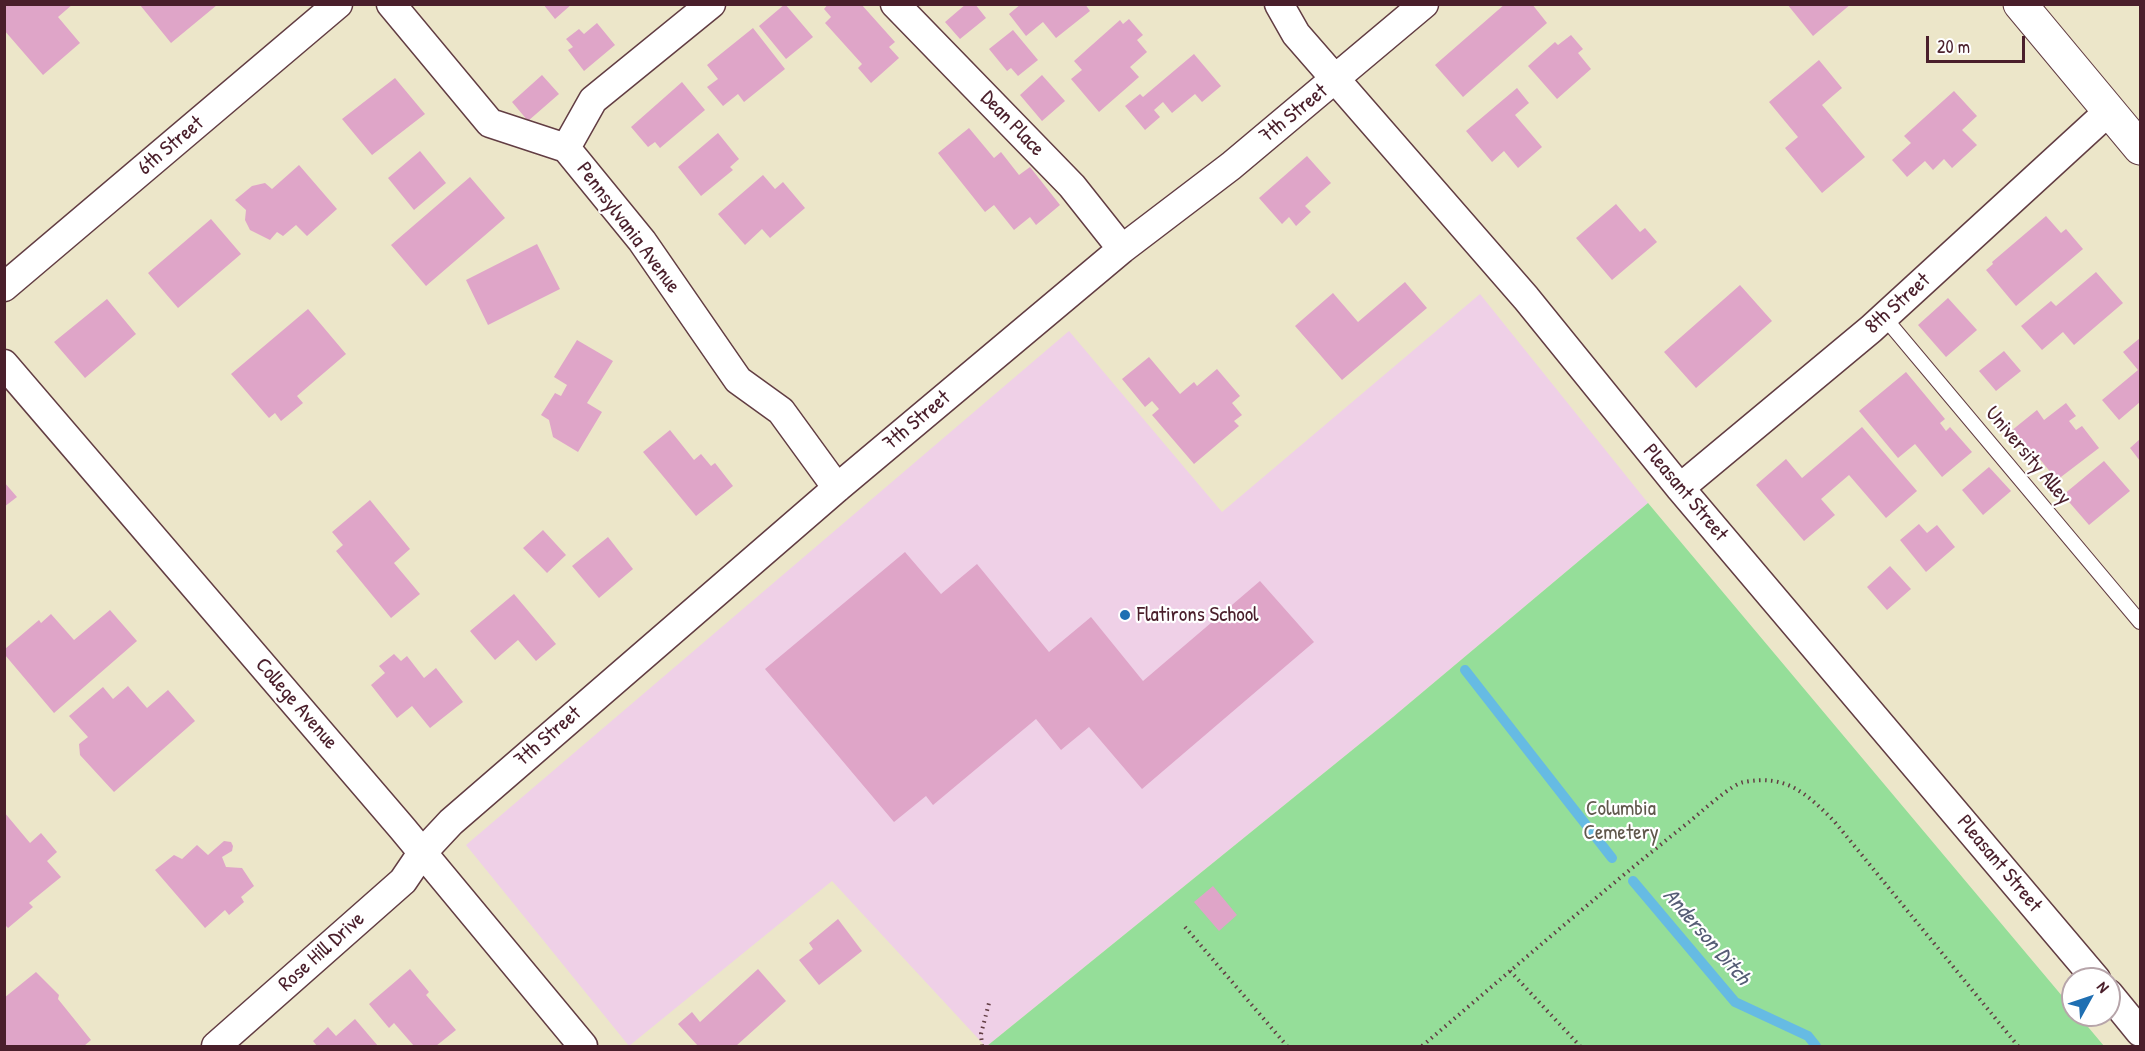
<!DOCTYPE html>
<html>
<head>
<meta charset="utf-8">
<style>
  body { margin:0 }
  #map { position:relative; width:2145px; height:1051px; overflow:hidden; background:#ece6c9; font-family:"Patrick Hand",sans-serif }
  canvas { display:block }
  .frame { position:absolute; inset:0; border:6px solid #4a1f2b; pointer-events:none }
  .north { position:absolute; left:2061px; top:967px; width:60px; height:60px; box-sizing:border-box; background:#fff; border:2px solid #b7a5aa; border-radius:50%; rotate:50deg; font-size:16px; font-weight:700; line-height:24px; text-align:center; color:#4a1f2b }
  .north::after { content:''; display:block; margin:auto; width:21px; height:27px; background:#1f6fb2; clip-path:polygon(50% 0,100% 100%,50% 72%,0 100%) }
  .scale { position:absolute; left:1926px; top:36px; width:99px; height:27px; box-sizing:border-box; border:3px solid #4a1f2b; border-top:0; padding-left:8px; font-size:18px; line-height:21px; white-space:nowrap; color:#4a1f2b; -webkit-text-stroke:4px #fff; paint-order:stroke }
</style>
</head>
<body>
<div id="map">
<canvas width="2145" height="1051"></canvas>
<div class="frame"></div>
<div class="north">N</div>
<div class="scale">20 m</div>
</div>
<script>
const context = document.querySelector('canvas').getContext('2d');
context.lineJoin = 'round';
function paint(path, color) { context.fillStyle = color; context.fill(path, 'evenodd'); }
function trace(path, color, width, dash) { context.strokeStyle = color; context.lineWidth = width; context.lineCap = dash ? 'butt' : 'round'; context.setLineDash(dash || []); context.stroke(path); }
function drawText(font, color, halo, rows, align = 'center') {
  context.font = font + ' "Patrick Hand",sans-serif'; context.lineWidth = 4.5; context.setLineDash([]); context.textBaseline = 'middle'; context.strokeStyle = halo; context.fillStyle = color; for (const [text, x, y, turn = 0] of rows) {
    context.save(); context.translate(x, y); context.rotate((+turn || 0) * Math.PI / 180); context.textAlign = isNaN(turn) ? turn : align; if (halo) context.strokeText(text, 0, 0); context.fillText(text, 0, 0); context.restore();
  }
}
paint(new Path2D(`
  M1480 294 1648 503 1393 717 987 1046H985L832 881 629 1046 466 845 1069 331 1222 512Z`), '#efd0e7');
paint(new Path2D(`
  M1648 503 2073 1009V1015H2078L2104 1046H987L1393 717Z`), '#95de99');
trace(new Path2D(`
  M1465 670 1612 858
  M1633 881 1735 1002 1808 1036 1816 1046`), '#66bbe3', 10);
paint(new Path2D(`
  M4 4H73L58 17 80 43 43 75 4 30Z
  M543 4H572L555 19Z
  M785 4 813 37 786 59 759 26Z
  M828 4H861L895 42 889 47 899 58 871 83 858 68 862 64 825 23 831 17 824 9Z
  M966 4H975L986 18 960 39 945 22Z
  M1021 4H1085L1090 11 1056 38 1043 22 1026 36 1009 14Z
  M1505 4H1532L1547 23 1463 97 1435 65Z
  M1787 4H1851L1813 36Z
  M140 5H217L171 43Z
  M1129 19 1143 35 1137 40 1147 52 1130 67 1139 77 1099 112 1071 79 1082 70 1074 61 1120 20 1123 24Z
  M597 23 615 45 584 71 568 50 573 47 566 39 579 29 584 34Z
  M753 28 785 69 744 102 738 94 723 106 707 87 718 79 707 65Z
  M1013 30 1038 60 1018 76 1011 68 1007 71 989 49Z
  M1571 35 1583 49 1578 53 1591 69 1557 99 1528 66 1555 42 1558 45Z
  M1194 54 1221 86 1202 102 1195 94 1172 113 1163 102 1154 110 1160 117 1145 130 1125 106 1140 94 1143 97Z
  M1819 60 1842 88 1822 105 1865 157 1822 193 1785 148 1798 137 1769 102Z
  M542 75 559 94 528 121 512 102Z
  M1042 75 1065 101 1042 121 1020 95Z
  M395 78 425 114 372 155 342 119Z
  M682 82 705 110 660 148 655 142 648 147 631 127Z
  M1517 88 1529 103 1515 115 1542 147 1518 168 1504 151 1492 162 1466 131Z
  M1954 91 1977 116 1962 130 1977 145 1952 168 1944 159 1933 170 1925 161 1907 177 1892 160 1911 143 1904 136Z
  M969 128 994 158 1001 152 1019 175 1030 167 1060 205 1036 225 1030 217 1014 230 994 205 985 212 938 153Z
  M718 133 739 159 730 167 733 170 701 196 678 167Z
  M420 151 446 183 414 210 388 178Z
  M1307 156 1331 183 1305 206 1311 212 1296 226 1289 217 1282 224 1259 198Z
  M299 165 337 209 307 236 296 225 283 236 277 232 270 240 250 230 245 220 246 210 235 200 252 186 265 183 272 189Z
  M763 175 775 189 783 182 805 208 770 238 762 229 745 245 718 214Z
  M470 177 505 218 426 286 391 245Z
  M1616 204 1640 232 1645 228 1657 242 1612 280 1576 238Z
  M2046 216 2061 233 2066 229 2083 249 2016 306 1986 270 1993 264 1992 262Z
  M211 219 241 254 178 308 148 273Z
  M537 244 560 289 488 325 466 280Z
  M2096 272 2123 303 2074 345 2063 332 2042 350 2021 326 2051 301 2056 306Z
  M1405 282 1427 308 1342 380 1295 326 1333 293 1358 322Z
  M1740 285 1772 321 1696 388 1664 352Z
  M1948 298 1977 330 1946 357 1918 325Z
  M107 299 136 334 85 378 54 342Z
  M308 309 346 354 297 396 303 403 281 421 275 413 269 418 231 374Z
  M2140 338V402L2119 420 2102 400 2138 370 2123 352Z
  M577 340 613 361 587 403 602 412 578 452 553 437 549 420 541 415 555 393 561 396 567 385 554 377Z
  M2004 351 2021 371 1996 391 1979 371Z
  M1149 357 1180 394 1194 382 1197 386 1217 369 1240 396 1232 403 1242 415 1234 421 1239 426 1194 464 1152 415 1159 409 1152 401 1145 407 1122 379Z
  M1906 372 1945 419 1940 423 1946 431 1950 427 1972 452 1942 477 1915 444 1898 458 1859 411Z
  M2066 403 2076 416 2069 421 2076 430 2082 426 2099 448 2057 480 2038 457 2034 460 2011 431 2037 410 2044 420Z
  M1862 427 1917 491 1886 518 1849 475 1821 499 1835 515 1804 541 1756 485 1786 459 1802 478Z
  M670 430 694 460 701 454 711 466 715 463 733 486 696 516 643 452Z
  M2140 439V461L2130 448Z
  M2104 461 2130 491 2089 525 2063 495Z
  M1989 467 2011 491 1983 515 1962 490Z
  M4 482 17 497 4 507Z
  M370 500 410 549 394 563 420 594 391 618 336 551 343 545 332 532Z
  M1919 524 1927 533 1937 525 1955 547 1926 572 1900 540Z
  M543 530 566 555 547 573 523 548Z
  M608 537 633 569 599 598 572 566Z
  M905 552 941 594 977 564 1049 652 1091 617 1143 681 1260 581 1314 642 1142 789 1089 727 1061 750 1036 719 933 805 926 796 894 822 765 669Z
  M1890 566 1911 589 1887 610 1867 587Z
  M514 594 556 644 536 661 518 640 495 660 470 631Z
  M110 610 137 641 54 713 5 655V649L39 620 41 623 51 614 74 640Z
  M394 654 401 661 407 656 424 678 436 668 463 702 430 728 412 706 397 718 371 685 385 673 379 666Z
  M128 686 147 708 168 690 195 721 114 792 80 755 79 744 88 737 69 716 103 687 113 699Z
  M4 812 30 843 41 833 57 852 47 861 61 877 29 903 33 907 8 928 4 924Z
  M224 841 231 842 233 846 232 851 222 857 226 867 242 868 254 886 241 897 244 902 229 915 225 910 205 928 155 870 174 855 182 859 197 845 208 855Z
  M1213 886 1237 915 1219 931 1194 902Z
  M838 919 862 951 819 985 799 960 813 949 809 943Z
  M410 969 429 992 426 995 456 1030 436 1046H414L394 1023 389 1028 369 1004Z
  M758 969 786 1001 736 1046H698L678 1024 692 1012 700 1022Z
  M36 972 59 995 58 999 91 1040 84 1046H4V998Z
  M355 1019 378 1046H317L313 1041 328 1027 336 1036Z`), '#dfa5c8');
const service = new Path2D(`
  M1884 317 2140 622`);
const minor = new Path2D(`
  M391 4 490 123 566 148 642 241 738 380 781 411 837 488
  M895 4 1072 186 1122 249
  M1279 4 1296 34 1526 298 1680 488 2096 979
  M566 148 593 100 711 4
  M4 287 338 4
  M4 364 402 828 583 1046
  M1680 488 1871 329 2109 111
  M2109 994 2140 1032
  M216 1046 403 881 422 853 451 822 837 488 1122 249 1231 166 1424 4`);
const tertiary = new Path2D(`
  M2020 4 2140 148`);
trace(service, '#623d43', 16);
trace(minor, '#623d43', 31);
trace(tertiary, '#623d43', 35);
trace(new Path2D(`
  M1185 927 1287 1046
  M1510 971 1580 1046
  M982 1046 981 1034 989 1003
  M1422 1046C1511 971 1598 894 1689 822 1700 813 1733 783 1744 782 1786 774 1806 793 1834 821L2018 1046`), '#623d43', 4, [1.5, 4.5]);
trace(service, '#fff', 14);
trace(minor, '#fff', 28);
trace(tertiary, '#fff', 33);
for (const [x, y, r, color] of [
  [1125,615,6,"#1f6fb2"]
]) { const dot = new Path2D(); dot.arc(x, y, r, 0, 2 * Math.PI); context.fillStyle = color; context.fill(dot); trace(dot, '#fff', 2); }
drawText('21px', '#4a1f2b', '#fff', [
  ["7th Street",1294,114,-39],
  ["Dean Place",1012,124,46],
  ["6th Street",171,146,-40],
  ["Pennsylvania Avenue",628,228,53],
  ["8th Street",1898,304,-42],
  ["7th Street",917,421,-40],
  ["University Alley",2028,456,50],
  ["Pleasant Street",1685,493,50],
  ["College Avenue",296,704,49],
  ["7th Street",548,737,-41],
  ["Pleasant Street",1999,864,50],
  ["Rose Hill Drive",322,952,-42]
]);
drawText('21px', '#4a1f2b', '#fff', [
  ["Flatirons School",1137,615]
], 'left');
drawText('21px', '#60584c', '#fff', [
  ["Columbia",1621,809],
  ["Cemetery",1621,833]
]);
drawText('italic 22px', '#555d75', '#fff', [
  ["Anderson Ditch",1706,937,49]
]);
</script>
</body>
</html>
